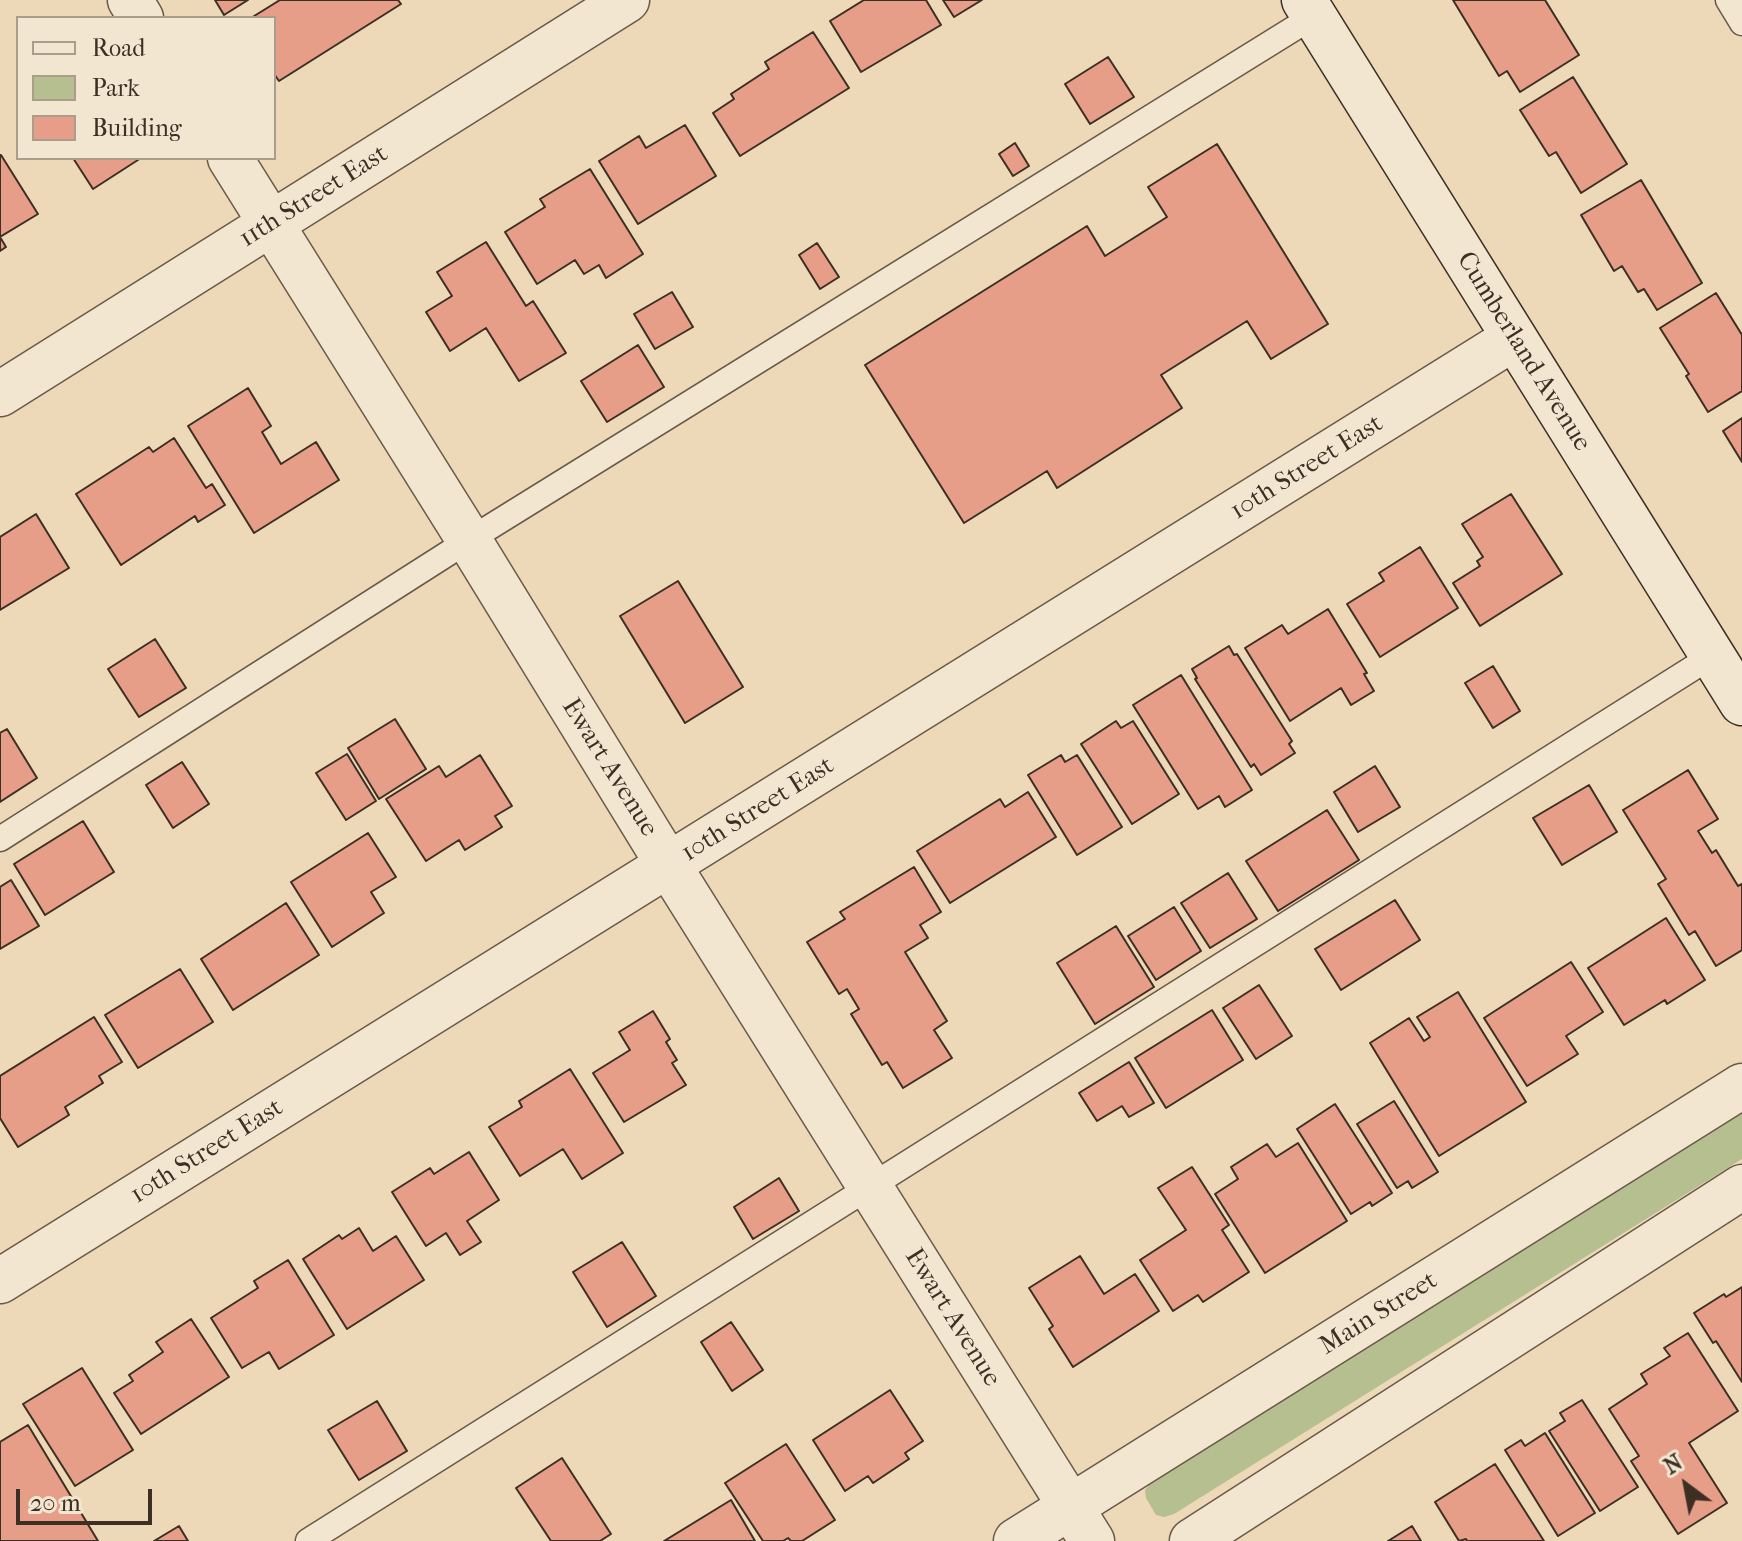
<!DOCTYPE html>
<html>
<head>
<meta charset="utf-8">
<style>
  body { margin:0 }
  #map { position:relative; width:1742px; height:1541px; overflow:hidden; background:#edd8b8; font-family:"IM FELL French Canon",serif }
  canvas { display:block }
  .legend { position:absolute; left:16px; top:16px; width:260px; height:144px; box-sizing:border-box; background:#f3e6d1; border:2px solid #aa9d8c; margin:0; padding:10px 14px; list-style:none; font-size:24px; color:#3d2f24 }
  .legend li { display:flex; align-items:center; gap:16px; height:40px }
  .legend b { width:40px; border:2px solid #aa9d8c }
  .north { position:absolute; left:1646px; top:1445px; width:80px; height:80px; -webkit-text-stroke:6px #f3e6d1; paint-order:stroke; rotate:328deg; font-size:22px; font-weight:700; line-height:32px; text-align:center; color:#3d2f24 }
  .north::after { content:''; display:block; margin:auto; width:28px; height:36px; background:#3d2f24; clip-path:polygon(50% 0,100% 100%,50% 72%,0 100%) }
  .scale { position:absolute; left:16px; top:1489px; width:136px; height:36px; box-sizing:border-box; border:4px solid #3d2f24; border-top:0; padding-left:10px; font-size:24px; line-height:28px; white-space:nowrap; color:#3d2f24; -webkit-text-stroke:6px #f3e6d1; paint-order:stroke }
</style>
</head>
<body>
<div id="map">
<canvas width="1742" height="1541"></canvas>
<ul class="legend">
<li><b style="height:10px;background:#f3e6d1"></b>Road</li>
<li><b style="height:22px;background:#b6bf90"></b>Park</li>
<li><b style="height:22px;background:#e79e89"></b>Building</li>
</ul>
<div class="north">N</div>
<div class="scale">20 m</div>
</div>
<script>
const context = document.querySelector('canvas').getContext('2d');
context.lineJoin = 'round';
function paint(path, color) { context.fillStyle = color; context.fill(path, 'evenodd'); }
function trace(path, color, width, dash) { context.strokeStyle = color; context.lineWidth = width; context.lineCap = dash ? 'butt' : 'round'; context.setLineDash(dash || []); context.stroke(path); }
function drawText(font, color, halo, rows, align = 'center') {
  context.font = font + ' "IM FELL French Canon",serif'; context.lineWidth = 8; context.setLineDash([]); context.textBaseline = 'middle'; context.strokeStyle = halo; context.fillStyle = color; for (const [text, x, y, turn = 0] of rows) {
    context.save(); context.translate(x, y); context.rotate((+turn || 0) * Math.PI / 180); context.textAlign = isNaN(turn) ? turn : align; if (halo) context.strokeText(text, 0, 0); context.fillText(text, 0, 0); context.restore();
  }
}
paint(new Path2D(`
  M1742 1113V1159L1174 1514 1164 1517 1156 1515 1146 1498 1145 1490 1151 1483Z`), '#b6bf90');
const building = new Path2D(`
  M215 0H248L224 15Z
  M280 0H398L401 4 279 81 274 74V18H251Z
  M864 0H926L941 25 861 72 830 21Z
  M943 0H982L954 17Z
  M1453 0H1545L1579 55 1520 92 1507 71 1499 76Z
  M813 32 849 88 740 156 713 113 734 99 731 94 769 69 765 62Z
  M1108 57 1134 97 1090 124 1065 84Z
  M1573 77 1627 164 1581 193 1556 152 1549 156 1520 110Z
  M685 125 716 176 638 224 599 161 639 136 646 148Z
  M1015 143 1029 166 1013 176 999 154Z
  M1217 144 1328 324 1271 359 1247 321 1161 375 1182 408 1057 488 1047 471 964 523 865 365 1087 226 1105 256 1167 217 1148 187Z
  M0 155H1L38 214 0 237 6 247 0 251Z
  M73 158H141L93 189Z
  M590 169 643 254 606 278 599 265 584 274 575 260 537 284 505 232 545 207 540 199Z
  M1641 180 1702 283 1657 310 1644 289 1638 292 1622 266 1614 271 1581 215Z
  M486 242 526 306 533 301 566 353 519 381 486 328 450 351 426 312 452 296 437 272Z
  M817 243 839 277 820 289 799 255Z
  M672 292 693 327 655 349 634 314Z
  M1716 293 1742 335V391L1708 412 1686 376 1689 374 1660 328Z
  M638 345 664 387 607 422 581 381Z
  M248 388 271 426 262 432 281 464 316 442 339 480 254 533 188 426Z
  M1742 418V462L1723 431Z
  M174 438 206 488 212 484 225 505 198 522 195 516 121 565 76 494 149 447 153 452Z
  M1511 494 1562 574 1480 626 1453 583 1480 566 1477 561 1483 557 1462 524Z
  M36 514 69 568 0 610V537Z
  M1420 547 1458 608 1380 657 1347 604 1384 581 1379 573Z
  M678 581 743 687 685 723 620 616Z
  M1328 609 1367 673 1364 674 1374 691 1351 705 1341 688 1290 721 1245 648 1282 625 1288 634Z
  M155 639 186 688 139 717 108 669Z
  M1229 646 1234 655 1237 654 1292 741 1289 744 1295 753 1261 775 1254 764 1251 767 1195 679 1197 678 1192 669Z
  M1493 666 1520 711 1493 728 1465 683Z
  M1181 675 1252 790 1225 807 1219 796 1198 809 1133 705Z
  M395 719 426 769 379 799 348 748Z
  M1116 721 1121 728 1133 721 1179 794 1132 824 1081 744Z
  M7 729 37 778 0 802V733Z
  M347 754 376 801 346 820 316 773Z
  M480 755 512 806 495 816 502 827 465 850 459 840 426 861 386 799 439 766 446 777Z
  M1061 755 1065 762 1077 755 1122 827 1077 855 1028 775Z
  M182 762 209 804 173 828 146 785Z
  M1375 766 1400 807 1358 832 1334 792Z
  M1688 770 1718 819 1698 831 1712 853 1716 850 1738 886 1742 884V950L1716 966 1695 931 1689 935 1658 884 1666 879 1623 810Z
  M1589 785 1617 832 1562 865 1533 818Z
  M1028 792 1056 837 950 903 917 851 1000 799 1005 807Z
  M1327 810 1359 860 1278 911 1246 861Z
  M83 821 114 872 45 915 14 864Z
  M368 833 396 877 371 892 384 913 332 947 291 882Z
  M914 867 941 912 920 925 928 938 905 952 947 1021 934 1030 952 1058 903 1088 887 1062 882 1065 851 1014 859 1009 847 989 839 994 807 942 845 919 840 912Z
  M1228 873 1257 919 1210 948 1181 903Z
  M11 880 39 926 0 949V887Z
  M1395 900 1420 940 1341 990 1315 949Z
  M286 903 319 955 233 1010 201 959Z
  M1174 907 1201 951 1156 980 1128 936Z
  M1666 918 1705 980 1667 1004 1665 1000 1624 1025 1588 968Z
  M1116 926 1154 987 1095 1024 1057 963Z
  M1571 962 1603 1012 1566 1036 1578 1054 1527 1086 1484 1018Z
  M180 969 213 1022 138 1068 105 1015Z
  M1259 985 1292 1036 1256 1059 1223 1008Z
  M1458 992 1526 1102 1439 1156 1370 1043 1409 1018 1424 1041 1430 1037 1417 1017Z
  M1212 1010 1243 1060 1166 1108 1135 1058Z
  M653 1011 670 1039 666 1042 677 1060 672 1063 686 1085 624 1122 593 1073 630 1050 619 1032Z
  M94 1017 122 1062 99 1076 103 1083 65 1107 69 1115 18 1147 0 1118V1076Z
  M1129 1062 1154 1103 1129 1117 1122 1106 1097 1121 1079 1093Z
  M570 1069 623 1153 582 1179 563 1149 520 1176 489 1127 522 1107 519 1101Z
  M1394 1101 1438 1172 1412 1188 1408 1181 1397 1188 1357 1124Z
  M1335 1104 1392 1193 1372 1206 1370 1202 1351 1214 1297 1129Z
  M1298 1143 1347 1221 1265 1273 1215 1194 1238 1179 1231 1167 1267 1144 1276 1157Z
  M469 1152 499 1200 467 1221 481 1242 460 1255 446 1233 426 1246 392 1192 430 1168 434 1174Z
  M1192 1167 1229 1225 1222 1230 1249 1272 1203 1302 1198 1295 1173 1311 1140 1260 1186 1230 1158 1188Z
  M779 1178 799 1211 753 1239 734 1207Z
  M359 1228 373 1251 396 1236 424 1280 347 1329 303 1259 339 1235 342 1239Z
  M622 1242 656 1296 607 1327 573 1272Z
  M1080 1256 1104 1294 1135 1274 1159 1311 1073 1367 1049 1329 1053 1326 1029 1288Z
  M288 1260 334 1335 279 1369 269 1352 242 1368 211 1318 258 1288 254 1281Z
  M1742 1287V1382L1716 1341 1713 1343 1694 1313 1724 1294 1726 1297Z
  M191 1319 229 1377 141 1434 114 1393 133 1381 129 1375 163 1352 156 1342Z
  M731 1322 763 1370 732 1391 701 1342Z
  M1688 1333 1738 1411 1689 1443 1727 1503 1678 1534 1631 1461 1639 1456 1609 1409 1647 1384 1641 1374 1670 1356 1664 1348Z
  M82 1368 133 1450 75 1486 23 1404Z
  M890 1390 923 1441 905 1453 909 1459 873 1483 868 1476 845 1491 813 1440Z
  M1582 1400 1638 1487 1600 1511 1549 1431 1565 1421 1560 1413Z
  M377 1401 407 1451 359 1480 328 1430Z
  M28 1425 98 1541H0V1442Z
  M1545 1433 1595 1513 1558 1536 1505 1450 1521 1440 1525 1446Z
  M786 1444 835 1520 802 1541H791L788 1538 783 1541H763L725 1483Z
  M562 1458 611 1534 600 1541H551L516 1488Z
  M1495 1464 1544 1541H1467L1466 1539 1459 1541 1435 1502Z
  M731 1500 755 1541H664Z
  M179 1526 188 1541H154Z
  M1412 1526 1421 1541H1388Z`);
paint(building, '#e79e89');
trace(building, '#3d2f24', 2);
const service = new Path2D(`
  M1728 0 1742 23
  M0 839 469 540 1314 16
  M308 1541 1712 656`);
const minor = new Path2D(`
  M130 0 141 18
  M230 158 469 540 669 866 1092 1541
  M0 394 627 0
  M0 1281 1514 338
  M1016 1541 1742 1086
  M1192 1541 1742 1187`);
const secondary = new Path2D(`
  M1304 0 1742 703`);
trace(service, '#695949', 27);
trace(minor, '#695949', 47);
trace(secondary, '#3d2f24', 47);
trace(service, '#f3e6d1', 24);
trace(minor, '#f3e6d1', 44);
trace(secondary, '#f3e6d1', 44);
drawText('26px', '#3d2f24', '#f3e6d1', [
  ["11th Street East",314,197,-32],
  ["Cumberland Avenue",1523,352,58],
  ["10th Street East",1307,468,-32],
  ["Ewart Avenue",609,768,58],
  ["10th Street East",758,810,-32],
  ["10th Street East",207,1152,-32],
  ["Main Street",1379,1314,-32],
  ["Ewart Avenue",952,1318,58]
]);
</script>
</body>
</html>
